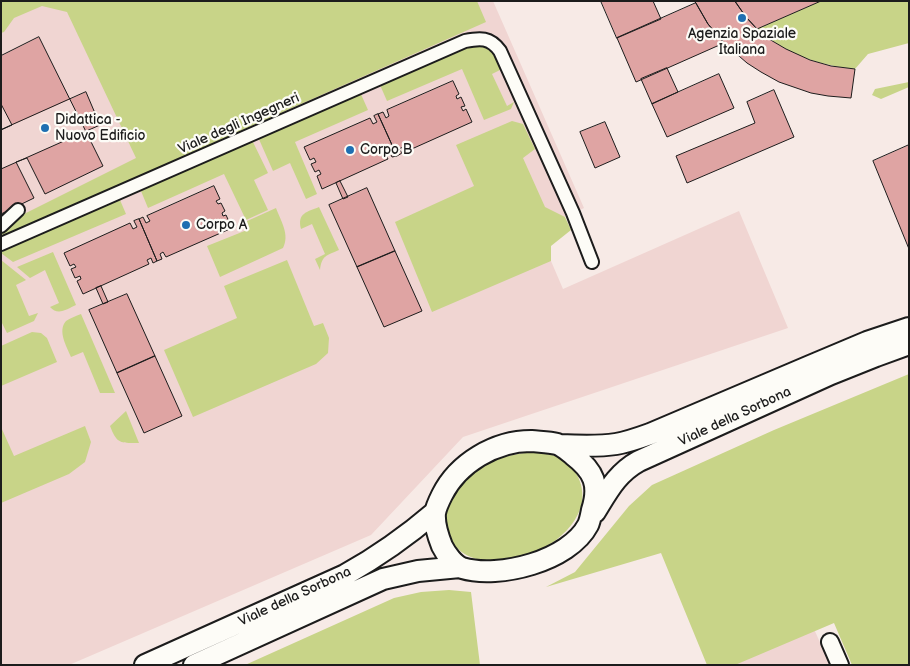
<!DOCTYPE html>
<html>
<head>
<meta charset="utf-8">
<style>
  body { margin:0 }
  #map { position:relative; width:910px; height:666px; overflow:hidden; background:#f7eae6; font-family:"Balsamiq Sans",sans-serif }
  canvas { display:block }
  .frame { position:absolute; inset:0; border:2px solid #1c1c1c; pointer-events:none }
</style>
</head>
<body>
<div id="map">
<canvas width="910" height="666"></canvas>
<div class="frame"></div>
</div>
<script>
const context = document.querySelector('canvas').getContext('2d');
context.lineJoin = 'round';
function paint(path, color) { context.fillStyle = color; context.fill(path, 'evenodd'); }
function trace(path, color, width, dash) { context.strokeStyle = color; context.lineWidth = width; context.lineCap = dash ? 'butt' : 'round'; context.setLineDash(dash || []); context.stroke(path); }
function drawText(font, color, halo, rows, align = 'center') {
  context.font = font + ' "Balsamiq Sans",sans-serif'; context.lineWidth = 4.5; context.setLineDash([]); context.textBaseline = 'middle'; context.strokeStyle = halo; context.fillStyle = color; for (const [text, x, y, turn = 0] of rows) {
    context.save(); context.translate(x, y); context.rotate((+turn || 0) * Math.PI / 180); context.textAlign = isNaN(turn) ? turn : align; if (halo) context.strokeText(text, 0, 0); context.fillText(text, 0, 0); context.restore();
  }
}
paint(new Path2D(`
  M1 1H493L584 208 551 223V261L563 289 739 211 788 328 463 437 371 535 69 665H1Z
  M814 629 830 665H734Z`), '#f0d5d2');
paint(new Path2D(`
  M1 1H477L486 22 1 237V231L20 216 136 158 67 12 42 6 14 18 4 32 1 33Z
  M821 1H909V43L868 54 855 69C814 64 789 55 757 29Z
  M479 44C495 49 496 55 502 69L492 74 507 106 514 102 511 109 484 120 462 69 387 101 380 85 467 45Z
  M909 82V87L881 99 872 95 875 89Z
  M360 92 368 110 295 142 317 194 306 199 290 163 273 171 258 137Z
  M512 121 523 124 535 149 523 158 545 207 565 217 571 230 551 246V261L432 312 395 222 474 186 456 145Z
  M252 140 268 173 254 180 268 210 246 220 224 174 148 208 141 191Z
  M120 200 126 214 13 262 1 253V251Z
  M319 207 339 250C326 256 322 255 320 270L315 259 325 254 312 224 301 229C297 213 307 212 319 207Z
  M276 208C281 221 290 235 283 248L220 277 207 246 247 230 245 222Z
  M53 252 76 305C67 309 58 316 50 307L59 303 45 270 30 278 17 267Z
  M1 260 26 280 16 285 29 316 38 313 34 321 7 333 1 321Z
  M287 260 314 326 323 323 329 338 328 353 316 364 193 417 164 350 237 318 224 286Z
  M81 314 115 393H100L83 352 71 357C67 347 57 331 66 321 70 318 76 316 81 314Z
  M32 332 41 333 47 338 57 362 1 386V346Z
  M909 374V665H852L834 623 735 665H707L661 553 546 587 575 572 629 506 652 485 774 430Z
  M126 411 139 443C120 443 117 444 110 426Z
  M85 426 91 442 85 462 69 474 1 503V427L14 456Z
  M525 453C536 452 546 453 556 456 574 463 585 483 582 502 572 556 465 589 446 530 441 512 445 506 455 492 458 488 460 483 464 479 480 462 503 456 525 453Z
  M449 590 471 592 480 665H245L394 598 421 592Z`), '#c8d488');
const building = new Path2D(`
  M601 1H653L661 19 617 38Z
  M695 1H735L746 17 757 29 769 39 786 49 810 60 831 66 855 69 851 98 828 96 811 93 779 82 761 72 747 63 724 43 708 24Z
  M735 1H821L757 29 746 17Z
  M696 3 708 24 724 43 636 82 617 38Z
  M39 37 103 166 45 194 27 158 16 162 34 198 1 214V130L12 125 1 104V56Z
  M667 68 678 92 652 104 641 79Z
  M719 74 734 108 667 137 652 104Z
  M453 81 459 94 456 96 457 99 461 97 465 106 461 107 463 111 466 109 472 122 405 152 403 147 399 149 402 153 397 156 378 114 383 112 386 118 389 116 387 110Z
  M774 90 794 137 687 183 676 156 755 123 747 102Z
  M86 92 100 125 1 169V130Z
  M378 114 397 156 392 157 390 153 386 155 388 159 322 189 317 176 321 174 319 170 315 172 311 164 316 162 314 158 310 160 304 147 370 118 373 124 377 122 374 116Z
  M605 122 620 157 595 168 580 132Z
  M909 145V249L873 161Z
  M340 181 348 197 343 199 336 183Z
  M214 186 220 199 216 201 218 204 221 203 225 211 222 213 223 216 226 215 232 228 166 257 163 252 160 254 162 259 157 261 139 219 143 217 146 223 150 221 147 216Z
  M367 188 395 251 357 267 329 205Z
  M139 219 157 261 153 263 151 258 147 260 149 264 83 294 77 281 81 279 80 276 75 278 71 269 76 267 74 264 70 266 64 253 130 223 133 229 137 227 134 221Z
  M395 251 422 311 384 327 357 267Z
  M101 286 108 302 103 304 96 288Z
  M127 294 155 356 117 373 89 310Z
  M155 356 182 416 144 433 117 373Z`);
paint(building, '#dfa4a3');
trace(building, '#1c1c1c', 1);
const pedestrian = new Path2D(`
  M1 226 18 210
  M1 244 465 41C480 38 490 37 500 51L573 213 592 262`);
const minor = new Path2D(`
  M830 642 840 665`);
const tertiary = new Path2D(`
  M531 441C540 442 549 442 557 444 563 446 568 451 573 455 594 471 600 485 592 510 591 515 590 521 588 525 569 561 499 579 462 568 454 565 446 554 442 546 438 536 434 524 435 513 436 507 439 501 442 495 458 463 495 441 531 441Z
  M560 445C578 446 597 447 616 444 628 442 639 438 650 434L810 366 867 342 909 328
  M595 512C608 491 617 473 639 461L831 374 876 356 909 344
  M145 665 345 575C377 557 407 536 435 512
  M194 665 383 579 418 571 460 567`);
trace(pedestrian, '#1c1c1c', 16);
trace(minor, '#1c1c1c', 20);
trace(tertiary, '#1c1c1c', 24);
trace(pedestrian, '#fdfcf7', 12);
trace(minor, '#fdfcf7', 16);
trace(tertiary, '#fdfcf7', 20);
for (const [x, y, r, color] of [
  [742,18,5,"#1f6fb2"],
  [45,128,5,"#1f6fb2"],
  [350,150,5,"#1f6fb2"],
  [186,225,5,"#1f6fb2"]
]) { const dot = new Path2D(); dot.arc(x, y, r, 0, 2 * Math.PI); context.fillStyle = color; context.fill(dot); trace(dot, '#fdfcf7', 2); }
drawText('14px', '#1c1c1c', '#fdfcf7', [
  ["Agenzia Spaziale",742,34,"center"],
  ["Italiana",742,50,"center"],
  ["Didattica -",55,120],
  ["Nuovo Edificio",55,136],
  ["Corpo B",360,150],
  ["Corpo A",196,225]
], 'left');
drawText('14px', '#1c1c1c', '#fdfcf7', [
  ["Viale degli Ingegneri",239,124,-24],
  ["Viale della Sorbona",735,417,-25],
  ["Viale della Sorbona",295,597,-25]
]);
</script>
</body>
</html>
